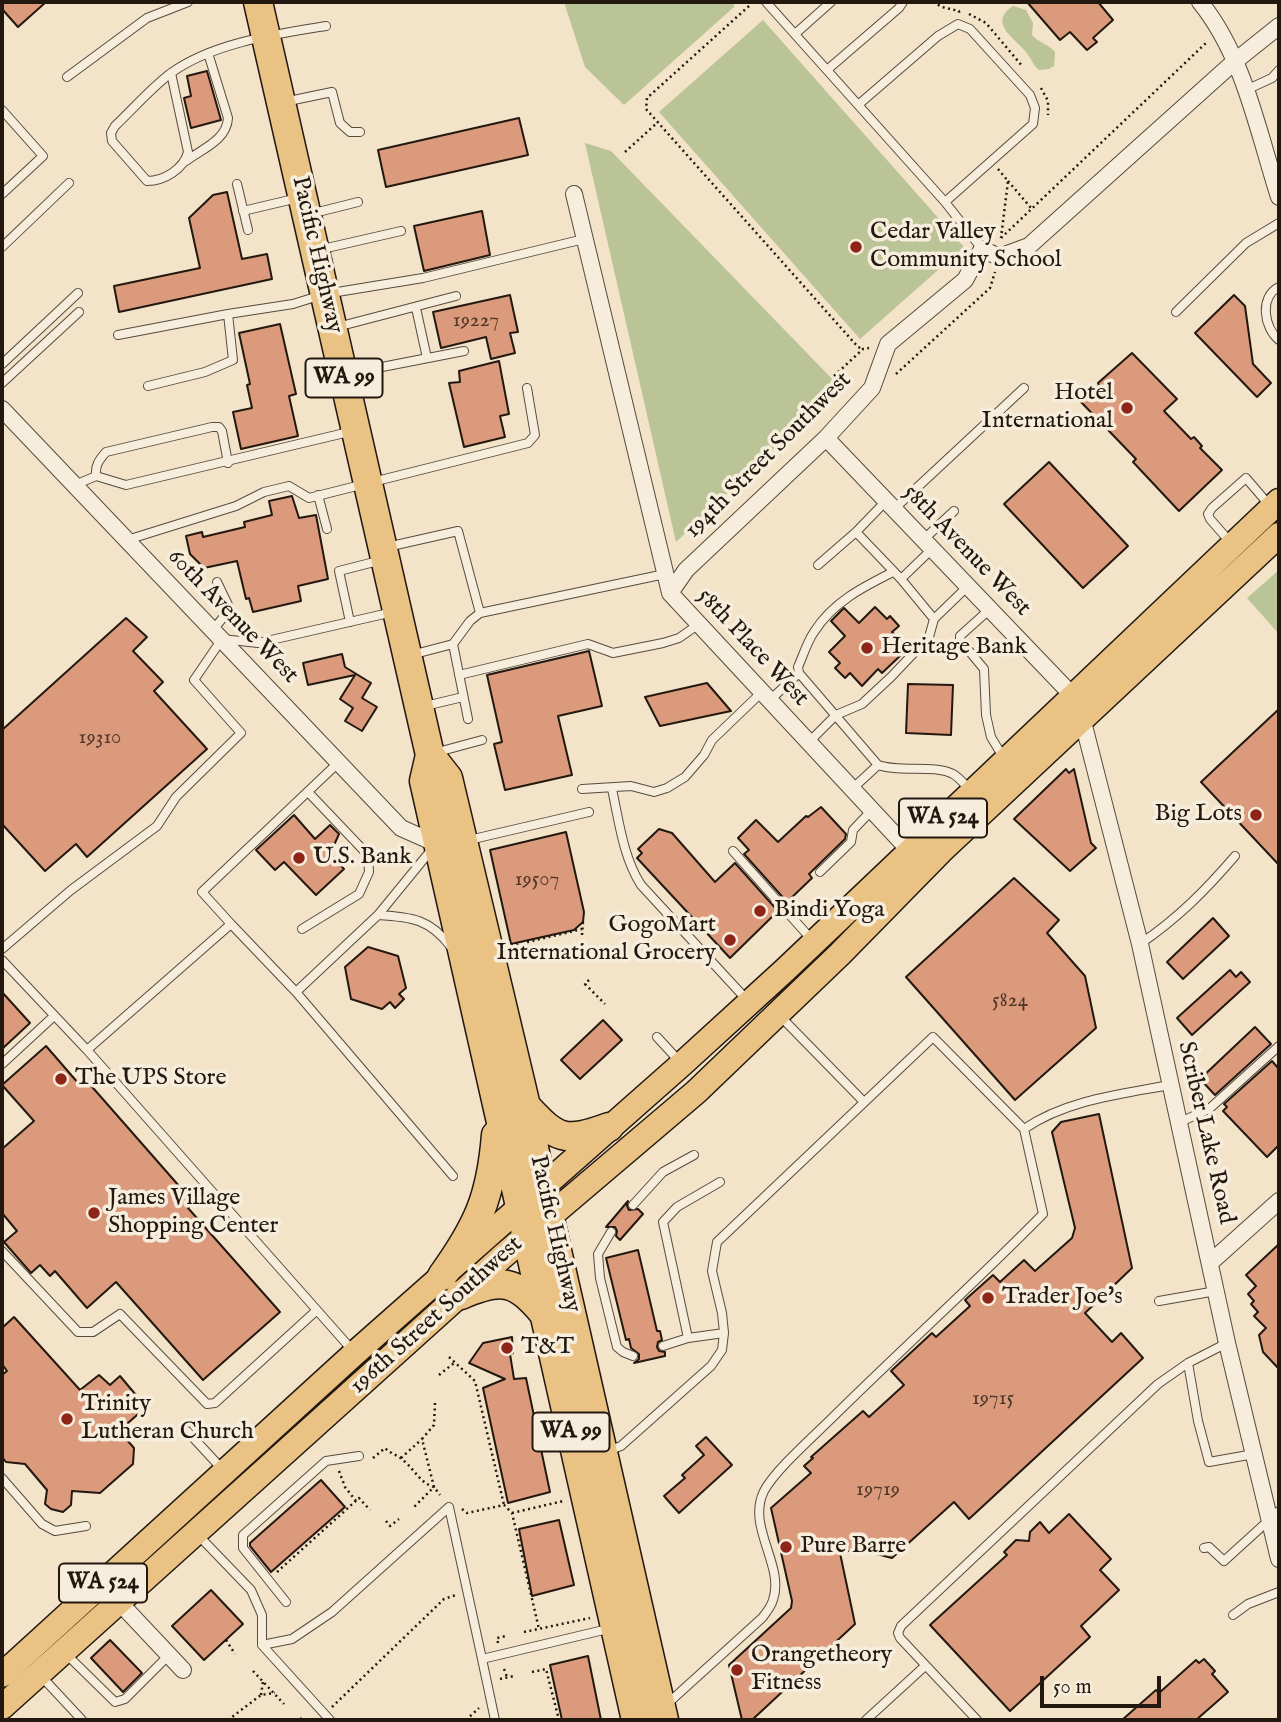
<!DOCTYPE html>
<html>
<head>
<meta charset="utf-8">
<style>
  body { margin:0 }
  #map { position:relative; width:1281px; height:1722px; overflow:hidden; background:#f2e3c9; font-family:"IM FELL English",serif }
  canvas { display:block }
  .frame { position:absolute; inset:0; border:4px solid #22180f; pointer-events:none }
  .scale { position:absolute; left:1040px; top:1676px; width:121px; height:32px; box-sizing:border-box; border:4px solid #22180f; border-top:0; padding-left:9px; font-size:21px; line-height:24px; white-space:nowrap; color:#22180f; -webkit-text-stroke:5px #f7eddc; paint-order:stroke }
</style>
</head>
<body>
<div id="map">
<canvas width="1281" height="1722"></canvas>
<div class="frame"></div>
<div class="scale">50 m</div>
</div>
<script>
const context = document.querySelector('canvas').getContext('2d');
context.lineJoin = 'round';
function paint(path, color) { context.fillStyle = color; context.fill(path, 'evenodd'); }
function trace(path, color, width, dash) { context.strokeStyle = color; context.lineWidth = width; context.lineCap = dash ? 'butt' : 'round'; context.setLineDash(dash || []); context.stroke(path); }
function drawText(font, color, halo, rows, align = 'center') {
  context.font = font + ' "IM FELL English",serif'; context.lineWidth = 7; context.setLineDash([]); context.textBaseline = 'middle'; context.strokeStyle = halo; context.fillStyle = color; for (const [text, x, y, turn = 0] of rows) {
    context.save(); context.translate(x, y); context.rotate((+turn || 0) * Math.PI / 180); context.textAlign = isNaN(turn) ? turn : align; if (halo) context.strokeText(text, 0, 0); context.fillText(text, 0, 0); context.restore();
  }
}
paint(new Path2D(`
  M564 2H734V7L624 105 585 67Z
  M1013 6 1026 10 1033 23 1032 35C1039 43 1048 44 1055 52L1054 66 1049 69 1039 70C1033 65 1031 58 1026 52 1016 39 987 23 1013 6Z
  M763 20 964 247 860 339 659 112Z
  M585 143 611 151 839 386 676 542Z
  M1279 570V634L1247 598Z`), '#bac496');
const building = new Path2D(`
  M2 2H46L18 27 2 9Z
  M1027 2H1098L1113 20 1093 38 1097 42 1087 50 1070 32 1060 40Z
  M207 71 221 120 191 128 184 98 191 96 187 76Z
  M519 118 528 155 386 187 378 150Z
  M227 192 242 259 267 254 272 279 119 312 114 286 200 268 189 218 213 195Z
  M482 211 490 255 424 271 414 226Z
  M510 295 518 332 510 333 515 353 491 359 486 337 441 348 433 312Z
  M1234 295 1245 306 1253 364 1271 383 1257 397 1195 333Z
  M280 324 296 394 289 396 298 436 241 449 233 412 252 408 247 385 250 384 239 333Z
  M1132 353 1177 399 1164 411 1191 439 1194 437 1202 446 1200 448 1222 470 1179 511 1133 462 1136 459 1081 402 1099 385 1098 383Z
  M499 361 509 414 500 416 505 437 464 447 449 383 460 382 459 371Z
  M1049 462 1128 546 1083 588 1004 504Z
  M292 496 299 518 316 515 328 579 298 586 301 601 253 612 249 598 246 599 237 561 204 568 190 554 186 536 202 532 203 537 245 527 244 522 272 515 269 501Z
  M875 607 887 619 890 616 899 626 892 632 905 645 897 652 901 655 882 673 878 669 862 686 850 673 845 678 835 668 840 663 829 652 845 636 831 621 844 608 859 623Z
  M126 618 147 637 133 651 163 682 154 691 207 749 87 857 76 844 45 871 2 824V730Z
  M589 651 602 706 558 716 572 775 505 790 494 744 502 742 487 675Z
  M342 654 345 667 371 683 362 698 377 707 362 731 345 721 353 708 340 699 355 675 308 685 303 663Z
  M707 683 731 711 660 726 645 697Z
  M908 684 953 685 951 735 906 733Z
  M1279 709V865L1201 782Z
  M1066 769 1069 773 1074 769 1091 843 1096 848 1070 871 1014 819Z
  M821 807 846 834 845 839 809 874 812 878 787 902 744 854 749 850 738 838 756 820 778 842 806 816 808 817Z
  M294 815 315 839 330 825 339 834 330 854 344 869 316 895 284 862 275 870 256 850Z
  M659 829 672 833 715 882 735 863 778 911 730 958 637 858 642 853 638 849Z
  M566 832 584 912 583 922 574 930 511 944 490 850Z
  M1014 878 1059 920 1047 933 1085 976 1096 1028 1015 1100 906 977Z
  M1213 918 1229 936 1183 979 1167 962Z
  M368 947 398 956 406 988 399 994 404 999 395 1008 390 1002 382 1009 351 999 345 967Z
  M1230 970 1236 977 1241 972 1250 982 1192 1035 1177 1018Z
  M2 992 30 1023 2 1049Z
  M603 1020 622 1040 580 1079 561 1060Z
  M1255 1027 1271 1044 1215 1095 1200 1079Z
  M46 1046 79 1084 85 1079 101 1097 194 1203 188 1208 280 1312 203 1380 116 1282 87 1308 55 1271 50 1276 40 1265 31 1273 4 1242 17 1231 2 1213V1149L34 1121 2 1085Z
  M1272 1061 1279 1069V1145L1267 1157 1223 1111 1227 1107 1224 1104Z
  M1099 1114 1132 1268 1085 1313 1112 1342 1121 1333 1143 1358 969 1519 954 1502 892 1558 869 1552 864 1547 840 1553 855 1624 752 1720H742L729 1665 791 1608 792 1601 771 1508 811 1473 804 1466 813 1458 811 1457 863 1411 869 1417 904 1385 891 1371 932 1333 936 1337 970 1306 965 1300 993 1275 1000 1282 1024 1260 1035 1271 1072 1238 1075 1228 1052 1132 1061 1122Z
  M628 1201 627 1206 629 1210 638 1209 643 1214 620 1240 616 1236 617 1231 615 1227H606Z
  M1279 1244V1369L1263 1352 1259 1335 1266 1328 1254 1316 1258 1312 1251 1304 1254 1301 1248 1294 1256 1286 1246 1275Z
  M638 1250 657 1331H660L662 1340 658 1342 657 1347 659 1351 665 1352V1356L634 1363 639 1359V1354L631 1348 629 1339 626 1340 606 1258Z
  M14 1317 80 1390 99 1375 110 1385 120 1376 146 1407 119 1431 134 1448 133 1464 100 1493 72 1491 71 1505 63 1512 51 1509 45 1504 47 1490 25 1464 6 1462 2 1457V1375L7 1371 2 1364V1328Z
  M512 1337 513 1353 510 1354 514 1379 526 1378 550 1492 508 1503 483 1388 505 1379 469 1363 483 1343Z
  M706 1437 732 1465 679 1513 664 1496 685 1478 682 1475 704 1455 696 1446Z
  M321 1480 345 1507 271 1572 250 1546V1543Z
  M1069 1514 1111 1559 1100 1570 1119 1590 1081 1626 1090 1637 1010 1711 930 1625 1007 1555 1004 1552 1016 1540 1029 1541 1030 1532 1040 1522 1049 1533Z
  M559 1520 574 1585 532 1596 519 1529Z
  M211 1590 243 1624 204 1660 172 1626Z
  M110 1640 142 1673 123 1692 91 1658Z
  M588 1656 601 1720H562L550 1665Z
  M1204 1659 1215 1671 1212 1674 1228 1692 1196 1720H1122L1156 1690 1159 1693 1196 1660 1199 1663Z`);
paint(building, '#db9a7b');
trace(building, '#22180f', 2);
const lane = new Path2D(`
  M766 2 945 202 982 249
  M795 34 831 2
  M827 70 899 8 903 2
  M171 73 188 152C184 169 164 181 147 181L112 141 111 133 115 126C133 109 151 88 171 73 212 43 276 34 326 26
  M67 77 147 18 188 2
  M1246 90 1272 78 1279 70
  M284 102 332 92 340 123 350 132H360
  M858 105 938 36 958 24 970 29 1030 95 1035 108 1033 124 945 202
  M2 110 43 156 2 194
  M186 161C202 149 227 140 228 118L208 53
  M237 184 248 230
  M243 211 298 198
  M310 214 358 202
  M2 247 69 183
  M318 250 401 231
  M1279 287C1259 297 1264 328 1279 340
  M416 308 427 358
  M1176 312 1246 243 1279 223
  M337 327 456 296
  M118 335 228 314
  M2 364 78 293
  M346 374 464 351
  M2 383 79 312
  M148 386 205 372 233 360 228 314 293 304 325 294 423 278 584 239
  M96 476C95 465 99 460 106 452L212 427H219L222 431 228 463
  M75 485 96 476 126 485 353 431
  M318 495 327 529
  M894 509 1024 388
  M856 532 901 579 934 619
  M127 540 236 506 264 492 289 486 309 498 528 443 535 435 527 388
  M923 540 954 511
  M1231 543 1210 519 1208 514 1212 508 1246 478 1270 506
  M387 547 458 531 480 613
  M818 565 856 532 886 501
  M901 579 932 549
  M990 609 960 636V640L984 669 986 715 991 737 1003 757
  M350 622 339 571 382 560
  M213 630 230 609 217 582
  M453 644 470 621 480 613 665 574
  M411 655 453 644 468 719
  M799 673 878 765C901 773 933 764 953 774 960 778 965 785 970 790
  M459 675 588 644 613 653 663 643 679 638 699 624
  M770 700 799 673 798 667C803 656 807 642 814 632 833 602 863 587 893 572
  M425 706 463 697
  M809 742 836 715 862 704 891 677 929 637 934 619 968 586
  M434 753 482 740
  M339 762 202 892 231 924 87 1050 353 1351
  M582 789 631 786 654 792 667 788 685 777 704 755 712 740 762 692
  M612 789C619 821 623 857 641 885L747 1000
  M852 789 878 765
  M469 840 589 812
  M733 851 812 940
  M820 872 851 842 853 830 872 810
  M378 915C412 917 430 919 451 947
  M231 924 296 992 378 915 432 849
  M302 929 359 894 369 872 368 855 308 792
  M1140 944C1178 918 1205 891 1235 856
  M2 949 71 890 157 826 176 797 241 733 194 680 222 639 258 643 393 612
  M2 960 87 1050
  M296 992 453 1176
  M780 1016 864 1102
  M657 1037 680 1062
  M2 1064 54 1016
  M1178 1123 1209 1109 1279 1046
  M1024 1129C1066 1100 1121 1094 1170 1085
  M720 1182 677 1207 663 1222 688 1338 724 1333
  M633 1205 663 1172 694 1155
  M611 1232 598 1254 600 1278 617 1347 623 1352 633 1356
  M2 1251 78 1332H93L120 1314 207 1404 215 1403 317 1310
  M1159 1301 1216 1291
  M663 1346 688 1338
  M1188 1363 1198 1421 1209 1462 1254 1454
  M187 1431 223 1470
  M607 1451 621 1446 711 1366 722 1350 724 1333 722 1313 712 1271 717 1242 933 1037 1024 1129 1043 1214C975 1283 902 1349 833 1417 815 1435 775 1470 764 1491 746 1527 785 1565 773 1600 771 1607 766 1613 762 1618L666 1705
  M2 1478 42 1524 55 1531 86 1526
  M198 1535 251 1590 262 1615V1645L292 1639 332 1612 449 1507 482 1659
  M1204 1548 1209 1547 1224 1561 1279 1511
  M286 1602 243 1548V1535L326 1461 359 1456
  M1233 1615 1248 1604 1279 1592
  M262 1645 330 1720
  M66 1654 115 1702 125 1699 169 1655
  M41 1676 82 1720
  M495 1720 482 1659 612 1628
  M866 1720 925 1666
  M977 1720 900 1638 898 1633 901 1626 1158 1384 1188 1363 1227 1343`);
const street = new Path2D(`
  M1200 2C1244 56 1258 132 1279 197
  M574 194 670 593 909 850
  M2 409 401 828 437 844
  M826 438 1073 696 1082 718 1140 944 1227 1343 1279 1559
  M670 593 686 570 826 438 872 388 888 344 965 280 982 249 999 257 1029 246 1234 62 1279 26
  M1211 1262 1279 1201
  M119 1602 183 1670`);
const primary = new Path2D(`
  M2 1675 355 1353 682 1064 785 970 1279 501
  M2 1707 503 1256 696 1092 840 954 941 851 1279 535`);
const highway = new Path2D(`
  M258 2 430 755 424 781 636 1720
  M430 755 448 778 526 1106 537 1163 664 1720
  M526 1106C557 1140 565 1143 609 1127
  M442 1276C478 1226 491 1197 496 1135
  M461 1295C501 1278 516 1279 544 1314`);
trace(lane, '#564b3e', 10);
trace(street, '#564b3e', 18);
trace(primary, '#22180f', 27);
trace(highway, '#22180f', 31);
trace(new Path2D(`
  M933 2 942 7 959 11V14
  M749 6 647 98 646 109 858 347 863 349
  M969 14 986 23 1023 67
  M1041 88 1048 101V115
  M625 152 658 122
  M998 169 1008 181 1001 238
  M1008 181 1031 208
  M1001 238 1206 43
  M896 374 990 288 995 272
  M834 376 863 349 869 348
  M582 935 583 922
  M511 946 582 929
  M589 980 585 984 605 1004
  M449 1357 475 1381 504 1505
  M439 1375 454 1363
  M435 1403 434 1425 422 1439 434 1487 440 1495
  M373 1458 385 1448C391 1454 398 1455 404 1461 415 1470 420 1483 434 1487L414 1507
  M401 1458 422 1439
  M339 1471 345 1487 356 1501
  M462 1509 467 1513 504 1505 512 1513 539 1629
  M512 1513 563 1501
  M386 1521 390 1526 399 1519
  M277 1572 359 1498 370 1510
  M524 1632 590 1618
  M226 1640 235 1654
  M498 1643 497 1638 506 1636
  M504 1669 507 1677
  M253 1671 284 1704
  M532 1672 546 1669 559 1720
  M500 1679 514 1676
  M261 1695 263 1681
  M332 1707 444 1599 456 1595
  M300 1718 302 1720
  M228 1720 261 1695 275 1693
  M466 1720 479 1708`), '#22180f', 2.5, [2, 3.5]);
trace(lane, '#f7eddc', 8);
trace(street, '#f7eddc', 16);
trace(primary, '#e9c284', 24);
trace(highway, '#e9c284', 28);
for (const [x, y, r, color] of [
  [856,247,7,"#8f2418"],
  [1127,408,7,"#8f2418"],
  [867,648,7,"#8f2418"],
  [1256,815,7,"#8f2418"],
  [299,858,7,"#8f2418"],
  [760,911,7,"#8f2418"],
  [730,940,7,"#8f2418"],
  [61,1079,7,"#8f2418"],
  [94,1213,7,"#8f2418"],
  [988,1298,7,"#8f2418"],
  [507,1348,7,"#8f2418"],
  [67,1419,7,"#8f2418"],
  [786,1547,7,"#8f2418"],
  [737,1670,7,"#8f2418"]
]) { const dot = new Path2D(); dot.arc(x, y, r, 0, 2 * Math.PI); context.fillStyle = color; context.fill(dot); trace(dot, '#f7eddc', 2.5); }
drawText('21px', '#50382a', null, [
  ["19227",476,322],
  ["19310",100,739],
  ["19507",537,881],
  ["5824",1010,1002],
  ["19715",993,1400],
  ["19719",878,1491]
]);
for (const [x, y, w] of [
  [344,378,77],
  [943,818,88],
  [571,1432,77],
  [103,1583,88]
]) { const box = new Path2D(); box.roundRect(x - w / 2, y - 19.5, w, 39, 5); context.fillStyle = '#f7eddc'; context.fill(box); trace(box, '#22180f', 2); }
drawText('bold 23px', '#22180f', null, [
  ["WA 99",344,378],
  ["WA 524",943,818],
  ["WA 99",571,1432],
  ["WA 524",103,1583]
]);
drawText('24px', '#22180f', '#f7eddc', [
  ["Cedar Valley",870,233],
  ["Community School",870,261],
  ["Hotel",1113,394,"right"],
  ["International",1113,422,"right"],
  ["Heritage Bank",881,648],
  ["Big Lots",1242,815,"right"],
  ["U.S. Bank",313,858],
  ["Bindi Yoga",774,911],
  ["GogoMart",716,926,"right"],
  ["International Grocery",716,954,"right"],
  ["The UPS Store",75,1079],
  ["James Village",108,1199],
  ["Shopping Center",108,1227],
  ["Trader Joe's",1002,1298],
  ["T&T",521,1348],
  ["Trinity",81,1405],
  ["Lutheran Church",81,1433],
  ["Pure Barre",800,1547],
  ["Orangetheory",751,1656],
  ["Fitness",751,1684]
], 'left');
drawText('24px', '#22180f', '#f7eddc', [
  ["Pacific Highway",316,255,77],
  ["194th Street Southwest",769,456,-45],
  ["58th Avenue West",966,551,46],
  ["60th Avenue West",232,617,46],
  ["58th Place West",752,648,47],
  ["Scriber Lake Road",1205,1133,77],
  ["Pacific Highway",554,1234,77],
  ["196th Street Southwest",437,1316,-42]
]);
</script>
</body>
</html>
